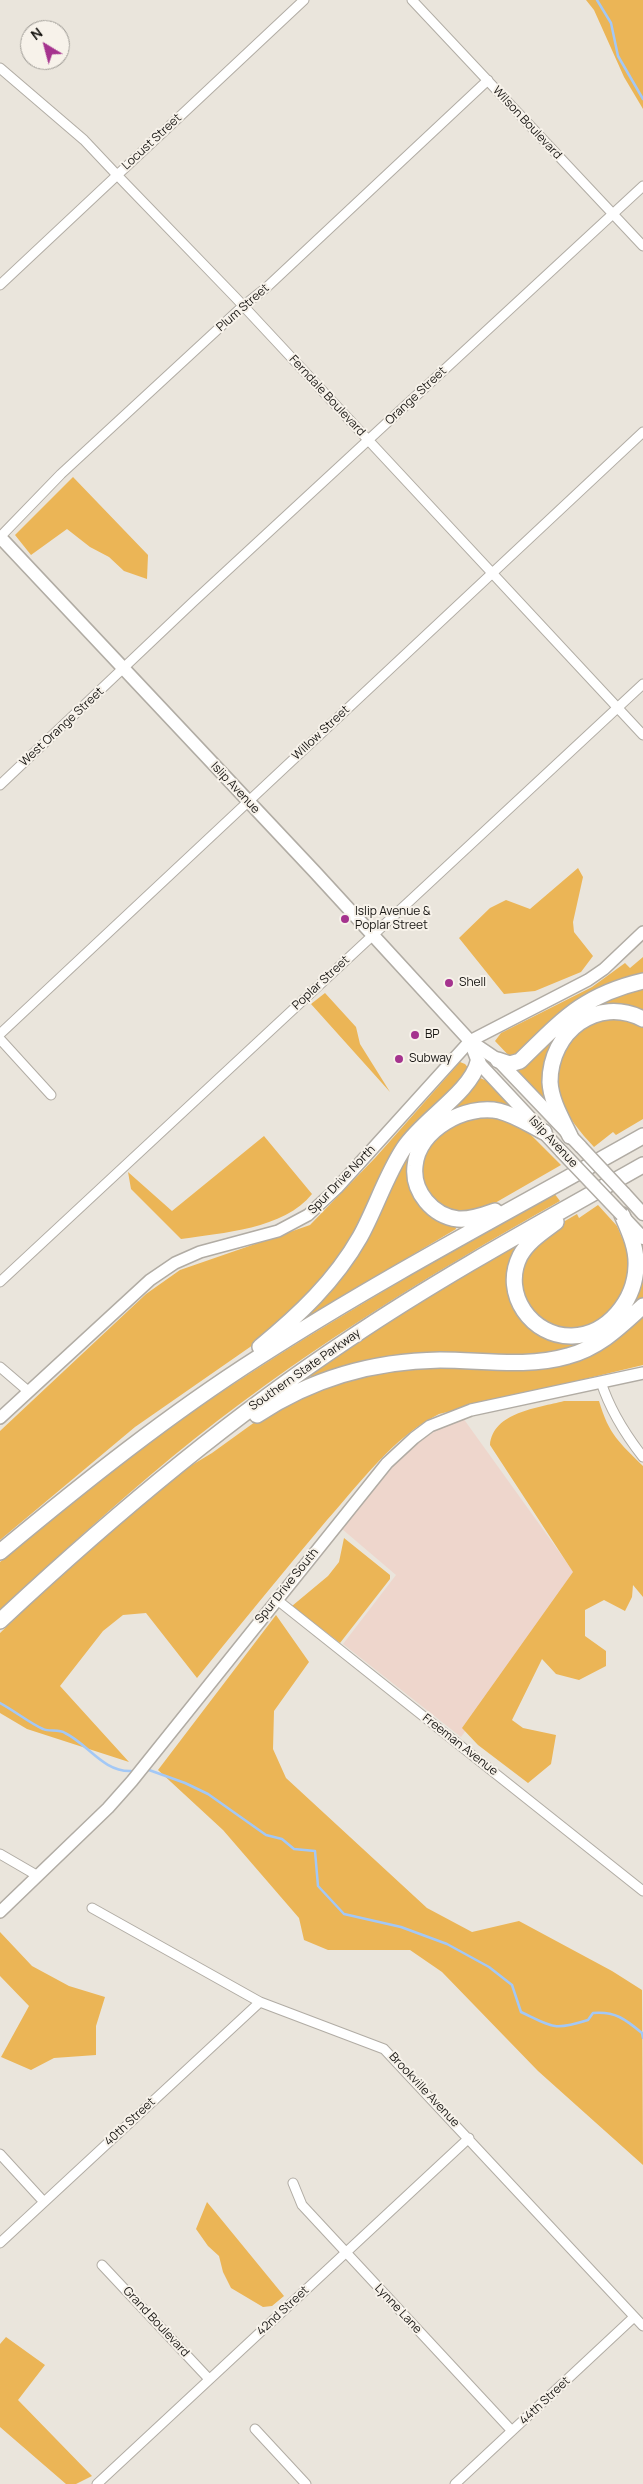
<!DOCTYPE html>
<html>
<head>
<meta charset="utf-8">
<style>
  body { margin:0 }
  #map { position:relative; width:643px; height:2484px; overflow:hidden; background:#eae5dc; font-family:Manrope,sans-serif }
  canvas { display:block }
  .north { position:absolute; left:20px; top:20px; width:50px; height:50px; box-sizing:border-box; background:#f7f2ea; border:1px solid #9d9a94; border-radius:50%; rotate:323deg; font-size:14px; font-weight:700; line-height:20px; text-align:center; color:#171512 }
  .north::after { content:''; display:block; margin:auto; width:18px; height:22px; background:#a5338e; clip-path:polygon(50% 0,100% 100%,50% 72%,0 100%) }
</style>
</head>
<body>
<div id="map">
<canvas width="643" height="2484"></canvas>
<div class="north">N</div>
</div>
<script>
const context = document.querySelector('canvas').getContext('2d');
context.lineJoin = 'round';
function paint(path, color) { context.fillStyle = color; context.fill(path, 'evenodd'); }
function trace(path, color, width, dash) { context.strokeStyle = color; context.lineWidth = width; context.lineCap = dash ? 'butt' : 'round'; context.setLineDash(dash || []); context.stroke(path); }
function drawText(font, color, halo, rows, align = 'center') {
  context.font = font + ' Manrope,sans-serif'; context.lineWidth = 4; context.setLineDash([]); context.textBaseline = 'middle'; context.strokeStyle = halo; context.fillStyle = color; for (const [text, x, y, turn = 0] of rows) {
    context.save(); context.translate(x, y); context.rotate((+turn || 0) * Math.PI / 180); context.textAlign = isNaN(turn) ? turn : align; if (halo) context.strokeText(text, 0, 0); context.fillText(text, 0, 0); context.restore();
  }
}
paint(new Path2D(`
  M463 1418 578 1578 461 1737 343 1644 396 1575 342 1529 404 1453 435 1431Z`), '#eed6cc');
paint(new Path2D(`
  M586 0H643V109L624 77 594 10Z
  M73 477 148 555 147 579 124 571 109 557 90 547 67 529 31 555 15 535Z
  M578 868 583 877 573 922 574 932 593 956 581 972 535 991 504 994 459 938 490 908 506 900 530 909Z
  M643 957V976L512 1059 495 1041 501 1033 592 987 625 963 630 968Z
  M643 985V1014L571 1021 547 1095 540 1098 516 1070V1066L592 1003Z
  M325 993 356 1027 360 1044 390 1092 311 1004Z
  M613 1015 643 1024V1119L616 1135 613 1132 594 1147C566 1117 543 1085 566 1044 571 1035 580 1025 590 1021 597 1018 606 1017 613 1015Z
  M460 1062 465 1064 471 1071 415 1125 336 1265 300 1307 263 1338 135 1427 0 1540V1431L146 1294 180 1270 310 1225 375 1158Z
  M478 1077 487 1081 489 1079 531 1122C517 1114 502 1106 485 1105 475 1104 464 1108 455 1112 419 1126 389 1173 421 1207 430 1217 443 1221 455 1224L456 1229 311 1315 308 1310C362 1258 373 1199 413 1141 429 1116 456 1097 478 1077Z
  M493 1114 525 1129 561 1165 481 1211 461 1215 429 1202 418 1166 426 1143 447 1124Z
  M264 1136 312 1194C284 1229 222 1233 181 1239L131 1189 128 1172 172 1211Z
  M554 1193 560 1201C425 1277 292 1358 172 1457 113 1506 56 1558 0 1610V1562C51 1519 102 1475 157 1436 284 1346 419 1270 554 1193Z
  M598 1205 617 1226 627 1249H630C630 1267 630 1293 617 1307 594 1332 548 1343 527 1311 522 1303 520 1276 519 1266L546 1232 577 1214 579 1218Z
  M515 1244 518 1248C505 1274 502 1308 529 1327 536 1332 546 1335 554 1339L618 1317 639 1252H643V1300L616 1325 573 1350 540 1357 503 1358 313 1380 310 1375C374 1325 446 1285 515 1244Z
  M643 1311V1365L439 1414C392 1438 362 1481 327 1520 283 1572 240 1625 197 1678L146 1613 123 1615 103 1631 60 1686 129 1762 27 1729 0 1713V1633L84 1552 177 1474 212 1453 266 1414 356 1375 413 1366 565 1361Z
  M564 1401H599C609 1435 619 1442 643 1466V1597L633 1585 632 1597 625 1611 604 1600 585 1610V1636L606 1651V1666L579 1680 556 1674 542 1659 512 1720 523 1728 556 1735 551 1764 528 1783 478 1745 462 1728 573 1572 490 1445C493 1412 538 1408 564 1401Z
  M344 1538 390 1575V1579L340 1643 292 1606 328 1576 339 1562Z
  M276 1615 309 1662 274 1711 273 1749 286 1778 427 1908 472 1932 519 1921 612 1971 642 1990 643 2165 538 2071 442 1972 410 1950H328L304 1940 299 1918 223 1830 158 1770Z
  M0 1932 32 1966 69 1986 105 1997 96 2026V2055L54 2058 31 2070 1 2057 29 2006 0 1976Z
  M207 2202 284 2296 272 2306 263 2307 231 2288 223 2272 219 2256 208 2246 196 2229Z
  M6 2337 45 2365 18 2400 92 2476 76 2484H66L0 2427V2344Z`), '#ebb556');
trace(new Path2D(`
  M597 0 611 23 618 56 643 99
  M0 1703C15 1711 28 1722 43 1729 49 1732 59 1729 65 1733 88 1744 103 1772 131 1771
  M149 1770 185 1783 208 1794 266 1835 282 1839 294 1849 315 1851 318 1886 344 1914 401 1927 447 1944 489 1967 512 1985 521 2012C553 2027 553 2031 588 2020L593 2013C615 2011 625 2019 642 2033L643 2038`), '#a3c8f6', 2.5);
const street = new Path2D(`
  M412 0 643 246
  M0 68 84 140 117 175 235 297 643 735
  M0 285 304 0
  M0 537 61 474 243 306 267 287 488 80
  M0 785 193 602 643 186
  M0 1034 643 432
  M0 1039 51 1095
  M0 1282 643 684
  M0 1367 28 1391
  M601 1382C610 1410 625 1434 643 1457
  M276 1599 643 1891
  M0 1854 38 1876
  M92 1908 260 2002 384 2049 643 2326
  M0 2154 44 2202
  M293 2183 302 2205 512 2431
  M0 2243 260 2002
  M102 2265 209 2379
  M255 2429 306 2484
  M97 2484 469 2138
  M455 2484 634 2317`);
const secondary = new Path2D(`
  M0 1418 150 1280 175 1263 200 1252 278 1231 308 1215 337 1188 470 1041 588 980 604 969 643 932
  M0 1912 108 1808 132 1781 387 1463 414 1438 430 1426 471 1410 643 1373`);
const primary = new Path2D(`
  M0 537 314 871 470 1041 498 1060 581 1147
  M470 1041 478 1062 561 1151
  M624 1193 643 1214
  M625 1219 643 1238`);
const highway = new Path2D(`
  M498 1060 510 1064 520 1061C562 1020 583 995 643 981
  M570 1136C562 1119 551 1101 550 1082 550 1032 597 995 643 1019
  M495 1211C484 1215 471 1220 458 1219 433 1216 412 1192 415 1166 418 1129 466 1104 499 1111 515 1115 530 1125 544 1132
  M556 1222C543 1232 528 1241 520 1256 501 1294 532 1337 572 1336 608 1335 635 1300 636 1266 637 1248 629 1231 622 1215
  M260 1347C299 1315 335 1281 360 1237 376 1208 386 1175 404 1148 422 1120 471 1092 478 1062
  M257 1415C311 1379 374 1361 440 1360 482 1360 527 1368 568 1356 599 1348 620 1327 643 1306
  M0 1552C83 1483 168 1415 259 1357 383 1277 514 1209 643 1136
  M0 1621C109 1519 224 1422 349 1339 444 1275 544 1221 643 1165`);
trace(street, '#b1aca4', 11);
trace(secondary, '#b1aca4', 14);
trace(primary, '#b1aca4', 15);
trace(highway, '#b1aca4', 18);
trace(street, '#fff', 9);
trace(secondary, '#fff', 11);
trace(primary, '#fff', 12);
trace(highway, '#fff', 15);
const primaryBridge = new Path2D(`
  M581 1147 624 1193
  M561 1151 622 1215`);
trace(primaryBridge, '#b1aca4', 15, []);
trace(primaryBridge, '#fff', 12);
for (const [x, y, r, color] of [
  [345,919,5,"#a5338e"],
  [449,983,5,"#a5338e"],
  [415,1035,5,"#a5338e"],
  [399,1059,5,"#a5338e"]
]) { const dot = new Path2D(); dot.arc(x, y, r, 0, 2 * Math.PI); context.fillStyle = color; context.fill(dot); trace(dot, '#f7f2ea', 2); }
drawText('12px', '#171512', '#f7f2ea', [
  ["Wilson Boulevard",527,123,47],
  ["Locust Street",152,142,-43],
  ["Plum Street",243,308,-41],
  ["Ferndale Boulevard",327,396,47],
  ["Orange Street",416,396,-43],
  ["West Orange Street",62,727,-43],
  ["Willow Street",321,733,-43],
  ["Islip Avenue",235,788,47],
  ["Poplar Street",321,983,-43],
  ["Islip Avenue",553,1142,47],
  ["Spur Drive North",342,1180,-46],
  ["Southern State Parkway",305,1370,-35],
  ["Spur Drive South",287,1586,-51],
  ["Freeman Avenue",460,1745,38],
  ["Brookville Avenue",424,2090,47],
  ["40th Street",130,2122,-43],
  ["Lynne Lane",398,2309,47],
  ["42nd Street",283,2311,-43],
  ["Grand Boulevard",156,2322,47],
  ["44th Street",545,2401,-43]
]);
drawText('12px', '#171512', '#f7f2ea', [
  ["Islip Avenue &",355,912],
  ["Poplar Street",355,926],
  ["Shell",459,983],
  ["BP",425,1035],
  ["Subway",409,1059]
], 'left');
</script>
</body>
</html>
